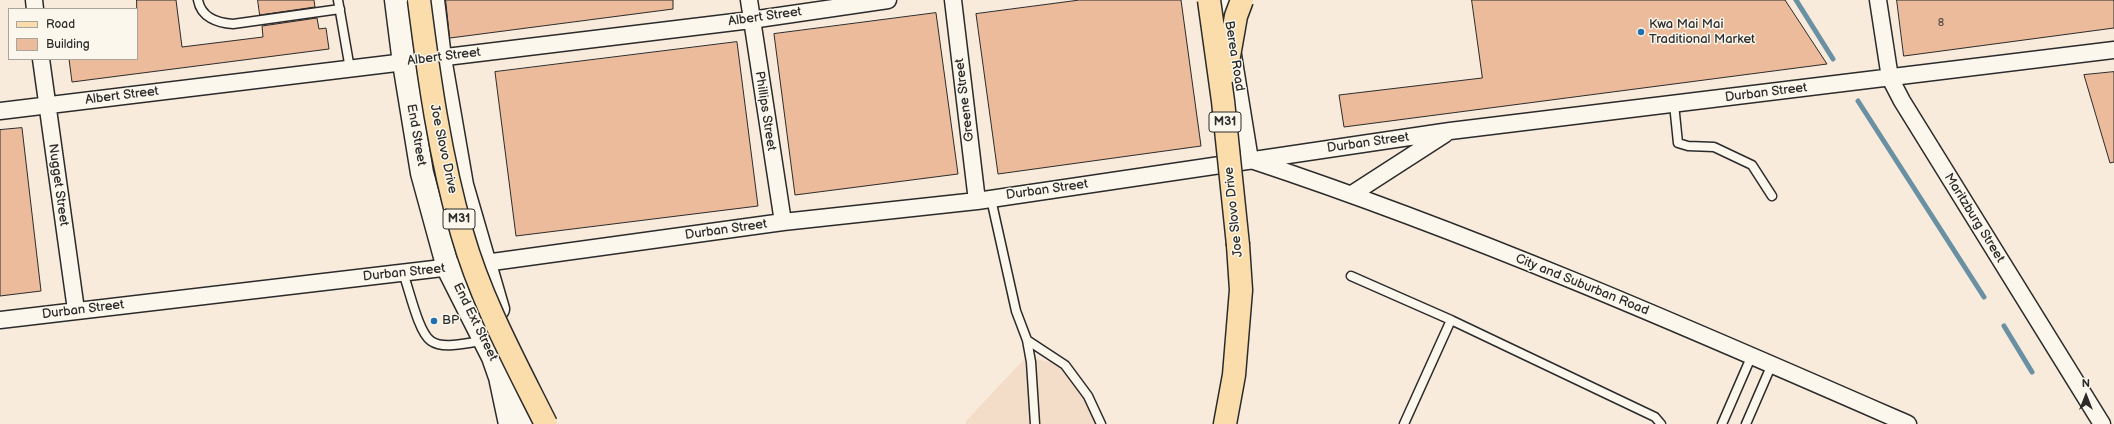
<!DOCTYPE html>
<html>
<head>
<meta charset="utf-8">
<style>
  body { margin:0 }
  #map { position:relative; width:2114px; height:424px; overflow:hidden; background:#f8ebdc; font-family:"Balsamiq Sans",sans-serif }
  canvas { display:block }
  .legend { position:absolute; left:8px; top:8px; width:130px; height:52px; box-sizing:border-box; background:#fbf7ec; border:1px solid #a8a59f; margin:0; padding:5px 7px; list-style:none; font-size:12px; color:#2b2b2b }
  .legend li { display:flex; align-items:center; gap:8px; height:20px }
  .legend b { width:20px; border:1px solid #a8a59f }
  .north { position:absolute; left:2066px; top:376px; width:40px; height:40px; -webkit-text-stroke:3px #fbf7ec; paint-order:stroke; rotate:0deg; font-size:11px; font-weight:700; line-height:16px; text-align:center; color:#2b2b2b }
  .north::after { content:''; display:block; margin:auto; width:14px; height:18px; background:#2b2b2b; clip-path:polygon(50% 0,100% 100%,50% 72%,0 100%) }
</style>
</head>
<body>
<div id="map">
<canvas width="2114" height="424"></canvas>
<ul class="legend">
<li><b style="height:5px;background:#faddab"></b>Road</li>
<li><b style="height:11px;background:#ebbb9b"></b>Building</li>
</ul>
<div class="north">N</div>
</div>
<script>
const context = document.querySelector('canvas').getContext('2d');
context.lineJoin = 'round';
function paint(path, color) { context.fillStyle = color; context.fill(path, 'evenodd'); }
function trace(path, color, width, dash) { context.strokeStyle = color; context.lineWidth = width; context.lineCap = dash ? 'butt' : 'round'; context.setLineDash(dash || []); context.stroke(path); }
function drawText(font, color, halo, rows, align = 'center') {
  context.font = font + ' "Balsamiq Sans",sans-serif'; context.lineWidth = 3; context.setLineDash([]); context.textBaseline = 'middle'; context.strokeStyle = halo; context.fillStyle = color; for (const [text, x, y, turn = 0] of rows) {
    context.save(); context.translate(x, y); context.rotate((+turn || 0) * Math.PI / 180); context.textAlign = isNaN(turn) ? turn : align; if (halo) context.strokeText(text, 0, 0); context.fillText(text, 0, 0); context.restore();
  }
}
paint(new Path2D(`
  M1026 357 1065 365 1101 424H966V421Z`), '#f4ddc8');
trace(new Path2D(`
  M1796 0 1833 59
  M1858 101 1984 297
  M2004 326 2032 372`), '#6a90a4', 5);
const building = new Path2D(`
  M137 0H176L182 47 263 37 262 26 317 18 319 29 326 28 329 49 72 82 69 59H137Z
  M258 0H314L315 7 260 15Z
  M446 0H673V9L450 38Z
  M1080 0H1181L1201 146 998 174 976 14Z
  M1472 0H1785L1827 64 1344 127 1339 95 1482 78Z
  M1897 0H2114V28L1904 56Z
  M936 13 958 174 795 195 774 34Z
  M737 42 758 206 516 236 495 72Z
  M2114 72V162L2110 163 2084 75Z
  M22 128 41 291 0 296V130Z`);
paint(building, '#ebbb9b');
trace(building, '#2b2b2b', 1);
const lane = new Path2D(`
  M198 0C201 17 217 23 233 24L340 9
  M338 0 350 69
  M1674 104 1678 143 1688 146 1714 147 1752 165 1772 196
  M991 199 1016 311 1027 340 1031 362 1035 424
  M403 273C409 288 418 332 431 341 444 350 469 342 483 341
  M1351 276 1451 320 1655 417 1661 424
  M1027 340 1065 365 1088 396 1101 424
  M1404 424 1451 320
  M1722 424 1752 355
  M1746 424 1772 364`);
const street = new Path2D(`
  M34 0 35 9
  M749 0 783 222
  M953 0 977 201
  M1224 0 1230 32
  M1878 0 1890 78 1902 101 2102 424
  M1233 55 1250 160
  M41 59 76 310
  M0 111 751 20 888 0
  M1254 161C1477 235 1693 330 1908 424
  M1352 194 1445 134
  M0 320 485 263 783 222 977 201 1450 131 2114 50`);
const secondary = new Path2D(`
  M396 0 404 63 422 173 448 268 493 357 500 377 510 424
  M433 0 440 58 462 185 498 309
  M517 377 528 424`);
const primary = new Path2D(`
  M1225 424 1234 375 1241 290 1238 245`);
trace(lane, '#2b2b2b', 11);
trace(street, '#2b2b2b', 19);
trace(secondary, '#2b2b2b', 25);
trace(primary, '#2b2b2b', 25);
trace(lane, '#fbf7ec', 8);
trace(street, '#fbf7ec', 16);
trace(secondary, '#fbf7ec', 22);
trace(primary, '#faddab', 22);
const primaryBridge = new Path2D(`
  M419 0C429 78 440 157 462 233 481 300 515 362 546 424
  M1209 0 1223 101 1238 245
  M1226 73 1236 16 1242 0`);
trace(primaryBridge, '#2b2b2b', 25, []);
trace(primaryBridge, '#faddab', 22);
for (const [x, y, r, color] of [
  [1641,32,4,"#1f6fb2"],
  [434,321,4,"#1f6fb2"]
]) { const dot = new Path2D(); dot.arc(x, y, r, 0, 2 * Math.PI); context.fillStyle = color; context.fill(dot); trace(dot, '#fbf7ec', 1.5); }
drawText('11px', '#5b4f47', null, [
  ["8",1941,23]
]);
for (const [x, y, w] of [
  [1225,122,32],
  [459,219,32]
]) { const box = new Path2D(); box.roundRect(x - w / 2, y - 10, w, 20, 3); context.fillStyle = '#fbf7ec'; context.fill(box); trace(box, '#2b2b2b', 1); }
drawText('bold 12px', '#2b2b2b', null, [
  ["M31",1225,122],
  ["M31",459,219]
]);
drawText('13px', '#2b2b2b', '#fbf7ec', [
  ["Albert Street",765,17,-8],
  ["Berea Road",1234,56,81],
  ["Albert Street",444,57,-7],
  ["Durban Street",1766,93,-7],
  ["Albert Street",122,96,-7],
  ["Greene Street",965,100,-97],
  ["Phillips Street",765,111,81],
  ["End Street",416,135,80],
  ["Durban Street",1368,143,-8],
  ["Joe Slovo Drive",443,149,78],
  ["Nugget Street",58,185,82],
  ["Durban Street",1047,190,-8],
  ["Joe Slovo Drive",1234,212,-96],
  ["Maritzburg Street",1974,218,58],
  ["Durban Street",726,230,-8],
  ["Durban Street",404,273,-6],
  ["City and Suburban Road",1582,285,22],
  ["Durban Street",83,310,-7],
  ["End Ext Street",475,322,64]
]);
drawText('13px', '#2b2b2b', '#fbf7ec', [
  ["Kwa Mai Mai",1649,25],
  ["Traditional Market",1649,40],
  ["BP",442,321]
], 'left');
</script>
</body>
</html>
